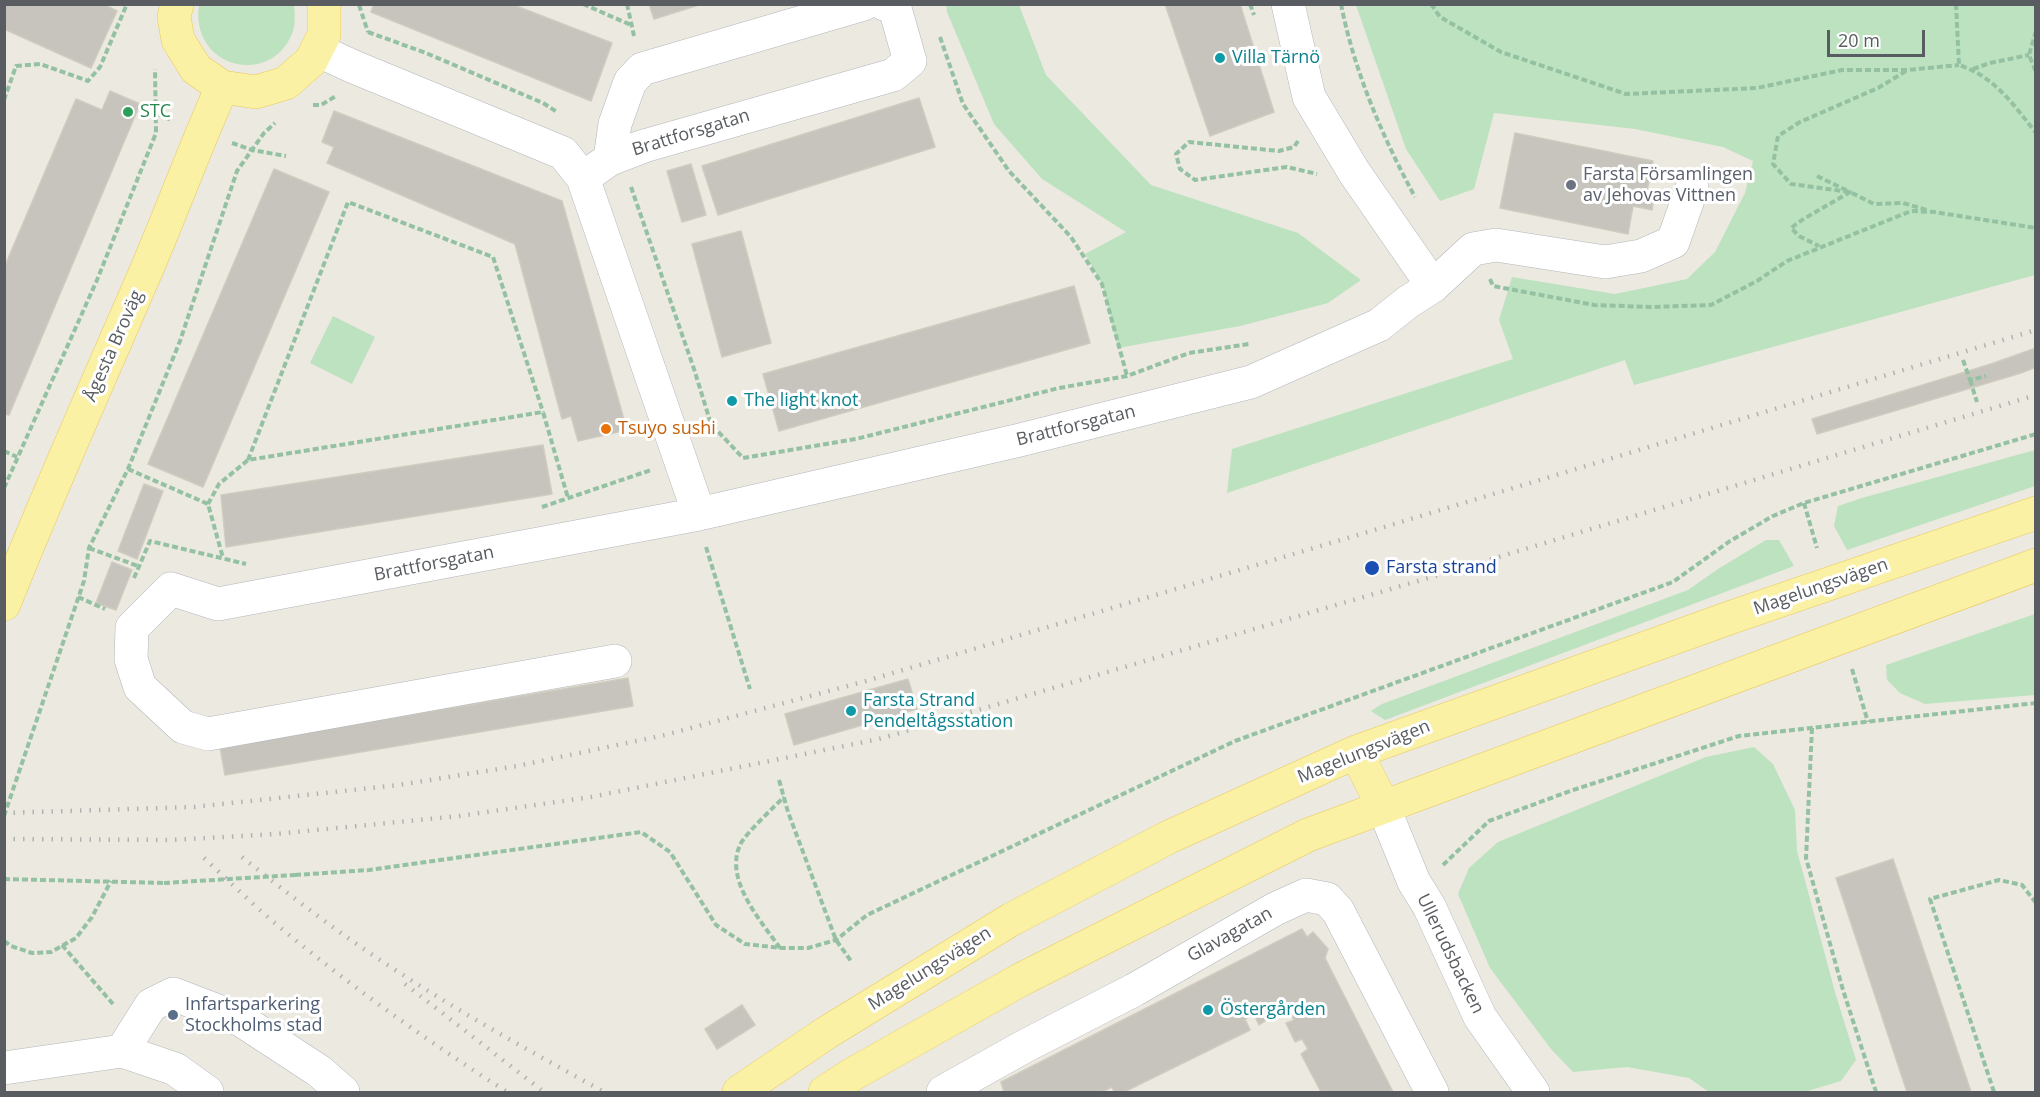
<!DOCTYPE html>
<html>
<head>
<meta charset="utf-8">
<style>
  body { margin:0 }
  #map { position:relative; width:2040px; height:1097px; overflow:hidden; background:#ebe9e0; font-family:"Open Sans",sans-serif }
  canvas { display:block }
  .frame { position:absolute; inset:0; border:6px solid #595c60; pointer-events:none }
  .scale { position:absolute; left:1827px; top:30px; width:98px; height:27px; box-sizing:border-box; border:3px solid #595c60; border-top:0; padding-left:8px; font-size:18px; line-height:21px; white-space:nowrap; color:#595c60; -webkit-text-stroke:4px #fff; paint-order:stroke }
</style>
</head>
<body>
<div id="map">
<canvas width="2040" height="1097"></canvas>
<div class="frame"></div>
<div class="scale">20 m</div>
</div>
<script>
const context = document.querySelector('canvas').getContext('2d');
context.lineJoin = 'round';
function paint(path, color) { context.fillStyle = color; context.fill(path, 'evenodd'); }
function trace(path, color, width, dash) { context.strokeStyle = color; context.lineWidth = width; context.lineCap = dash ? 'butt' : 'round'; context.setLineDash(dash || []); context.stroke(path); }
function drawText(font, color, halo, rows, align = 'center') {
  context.font = font + ' "Open Sans",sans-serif'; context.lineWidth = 6; context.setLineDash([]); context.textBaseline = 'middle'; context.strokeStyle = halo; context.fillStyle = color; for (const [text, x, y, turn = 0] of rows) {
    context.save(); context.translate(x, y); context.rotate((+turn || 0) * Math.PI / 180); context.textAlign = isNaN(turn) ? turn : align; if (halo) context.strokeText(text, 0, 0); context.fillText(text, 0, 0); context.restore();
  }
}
paint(new Path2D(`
  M294 5C295 15 296 26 291 36 268 87 190 67 199 5Z
  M946 5H1019L1046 75 1151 185 1298 233 1361 280 1328 303 1240 326 1118 348 1102 284 1085 254 1126 232 1042 179 994 124 947 12Z
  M1356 5H2035V275L1634 385 1625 360 1227 493 1232 449 1513 359 1499 320 1512 277 1615 294 1687 279 1715 252 1745 193 1753 161 1723 147 1635 129 1494 113 1474 189 1440 201 1406 149Z
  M333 316 375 337 352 384 310 363Z
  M2035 450V486L1847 550 1834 526 1838 506 1862 498Z
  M1766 540H1779L1794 566 1385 720 1371 711 1382 704 1688 590 1718 569Z
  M2035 614V695L1925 704 1900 693 1887 680 1886 665Z
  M1754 747 1773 764 1795 810 1797 851 1835 992 1856 1060 1841 1081 1804 1092H1709L1689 1078 1627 1067 1573 1072 1551 1049 1490 968 1458 894 1469 868 1498 842 1706 757Z`), '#bde2bf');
const building = new Path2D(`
  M4 4H103L117 11 91 68 4 29Z
  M374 4H511L612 43 591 101 371 12Z
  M649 4H702L654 19Z
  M1165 4H1240L1274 112 1210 136Z
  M110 91 140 104 9 415 4 414V268L76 99 102 110Z
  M919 98 935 147 718 215 702 166Z
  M334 111 562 201 627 430 578 441 571 416 562 419 515 244 327 163 334 147 322 142Z
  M1515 133 1653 161 1646 196 1654 198 1652 210 1633 206 1628 234 1500 208Z
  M691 164 706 215 682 222 667 171Z
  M274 169 329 192 203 487 148 464Z
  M741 231 771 343 722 357 692 244Z
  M1074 286 1090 343 779 431 763 374Z
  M2036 348V367L2021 373 1817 434 1812 419 1991 364Z
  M543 445 552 494 226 547 221 495Z
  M144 484 163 491 137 559 118 551Z
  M112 562 132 570 116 610 96 603Z
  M628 678 633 706 225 775 220 747Z
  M908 679 917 709 794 745 785 714Z
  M1893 859 1971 1092H1907L1836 878Z
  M1302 929 1307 937 1313 932 1328 949 1325 958 1393 1092H1321L1301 1054 1308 1049 1302 1039 1295 1042 1286 1023 1294 1020 1283 1000 1270 1006 1274 1015 1259 1025 1254 1014 1245 1019 1250 1030 1124 1092H1114L1112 1087 1102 1092H1004L1001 1082Z
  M742 1005 755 1025 717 1049 705 1029Z`);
paint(building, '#c6c4bd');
trace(building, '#cfcbbf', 1.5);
const minor = new Path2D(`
  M1288 4 1309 97 1354 172 1433 286
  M317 50 354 67 563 153 583 178 699 514
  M610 159 615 124 630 82 642 69 864 4
  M583 178 610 159 644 146 893 75 910 61 894 5 884 4
  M615 661 208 734 183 727 140 687 131 659 132 628 171 589 218 604 699 514 1020 440 1251 382 1379 325 1408 302 1433 286 1473 249 1496 245 1605 262 1641 256 1673 242 1692 188
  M1383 806 1414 882 1429 906 1480 1017 1533 1092
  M4 1068 122 1051
  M207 1092 175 1069 122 1051 151 1005 173 994 241 1020 319 1071 343 1092
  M943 1092 1025 1046 1134 990 1275 909 1306 895 1327 899 1338 911 1432 1092`);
const major = new Path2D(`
  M177 4 174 17 178 40 196 69 222 87 256 92 286 83 311 61 324 35V4
  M4 604C47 496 94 391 140 285 169 219 193 152 222 87
  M1356 752 1383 806
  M739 1092 826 1033 1012 919 1169 837 1356 752 1732 617 2036 513
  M825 1092 853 1074 1020 980 1308 835 2036 565`);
trace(minor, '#b3b6ba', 34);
trace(major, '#eac95a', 34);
trace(new Path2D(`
  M583 4 631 25
  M627 4 634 36
  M1250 4 1254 15
  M1341 4C1354 71 1383 138 1415 197
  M1431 4 1440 17 1501 52 1626 94 1757 88 1842 70H1907L1959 65
  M1956 4 1959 65C1995 77 2013 104 2036 133
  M359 5 368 32
  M2036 31 2029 55 2036 72
  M368 32 426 53 543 103 557 112
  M940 37 963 104 1009 171 1071 237 1102 284 1127 376
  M1973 69 1990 63 2029 55
  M1906 71 1878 88 1800 122 1778 136 1773 164 1791 184 1850 192 1874 204 1903 203 1927 210
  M4 100 16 66 40 64 88 81 100 67 127 4
  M313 105H321L336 96
  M156 114 172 120
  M1298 141 1294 147 1279 151 1189 142 1176 154 1180 169 1195 180 1287 167 1317 174
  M232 143 252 150 286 156
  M1817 176 1850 192 1802 220 1791 228 1799 236 1819 246
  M631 187 694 369 711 424 743 458 856 439 1059 388 1127 376 1189 353 1249 344
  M1490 279 1493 286 1594 305 1651 307 1711 305 1757 281 1787 261 1911 211 1934 212 2036 228
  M1963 360 1970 380 1986 376
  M1970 380 1977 402
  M4 451 17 457
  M248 460 348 202 493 257 543 412
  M128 469 208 504 223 558
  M4 488 97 280 156 133 155 69
  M1804 503 1817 548
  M208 504 219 484 248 460 543 412 568 498
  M542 507 651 470
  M706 547 750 689
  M89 548 138 566
  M134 578 150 541 246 564
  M78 597 105 609
  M1852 669 1868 722
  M1812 728 1806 858 1843 990 1876 1092
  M779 780 788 812 836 940 851 961
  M4 816 84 581 89 548 128 469 180 341 237 171 264 133 275 123
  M1443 865 1489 821 1570 791 1739 736 2036 703
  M295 875 369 870 641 832 670 852 716 925 745 944 781 948H808L836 940 867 915 1235 741 1673 582 1730 541 1773 516 1804 503 2036 434
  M4 879 164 883
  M4 941 11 946 32 953 51 952 76 938 92 917 111 881
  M62 945 113 1004
  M780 948C761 921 724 880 740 845 744 835 774 807 784 797
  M1994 1092 1930 899 1999 880 2022 885 2036 903`), '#95c1a3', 4, [6, 3]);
trace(minor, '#fff', 33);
trace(major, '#fbf1a5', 33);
trace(new Path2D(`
  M4 813 194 807 399 785 517 766 665 735 866 681 1361 534 2036 330
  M4 839 171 840 276 834 459 816 591 797 879 739 1442 574 2036 395
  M242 857C293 898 345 938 400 973 466 1016 535 1054 604 1092
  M204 858C230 882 255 907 282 929 353 988 429 1042 507 1092
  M405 984 544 1092`), '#b1b2b2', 4.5, [1.5, 8]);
trace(new Path2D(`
  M164 883 295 875`), '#95c1a3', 4, [6, 3]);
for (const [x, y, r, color] of [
  [1220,58,6,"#0f9aa8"],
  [128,112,6,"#2e9e5b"],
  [1571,185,6,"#6b7280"],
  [732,401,6,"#0f9aa8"],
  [606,429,6,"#e8710a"],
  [1372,568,8,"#1a4fb4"],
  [851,711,6,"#0f9aa8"],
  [1208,1010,6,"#0f9aa8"],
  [173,1015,6,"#5c6f8a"]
]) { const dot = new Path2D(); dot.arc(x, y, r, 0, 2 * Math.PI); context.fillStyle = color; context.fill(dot); trace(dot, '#fff', 2); }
drawText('18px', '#0d838f', '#fff', [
  ["Villa Tärnö",1232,58],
  ["The light knot",744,401],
  ["Farsta Strand",863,701],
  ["Pendeltågsstation",863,722],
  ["Östergården",1220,1010]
], 'left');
drawText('18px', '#27864d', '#fff', [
  ["STC",140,112]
], 'left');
drawText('18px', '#595c60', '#fff', [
  ["Brattforsgatan",691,133,-17],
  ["Ågesta Broväg",114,346,-66],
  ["Brattforsgatan",1076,426,-14],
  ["Brattforsgatan",434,564,-11],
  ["Magelungsvägen",1821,587,-19],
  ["Magelungsvägen",1364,752,-22],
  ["Glavagatan",1230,935,-29],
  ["Ullerudsbacken",1450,954,64],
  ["Magelungsvägen",930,969,-32]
]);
drawText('18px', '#5b616d', '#fff', [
  ["Farsta Församlingen",1583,175],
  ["av Jehovas Vittnen",1583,196]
], 'left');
drawText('18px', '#c56008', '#fff', [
  ["Tsuyo sushi",618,429]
], 'left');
drawText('18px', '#164399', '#fff', [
  ["Farsta strand",1386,568]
], 'left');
drawText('18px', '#4e5e75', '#fff', [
  ["Infartsparkering",185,1005],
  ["Stockholms stad",185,1026]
], 'left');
</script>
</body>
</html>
